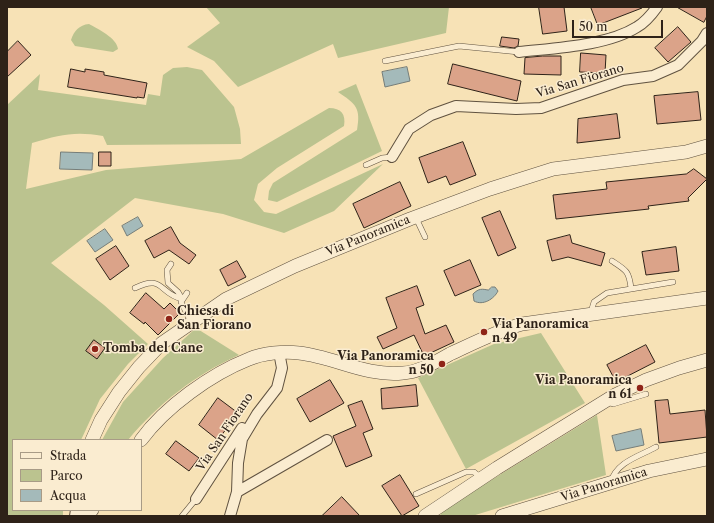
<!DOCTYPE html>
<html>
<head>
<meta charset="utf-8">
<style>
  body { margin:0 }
  #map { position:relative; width:714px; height:523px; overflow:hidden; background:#f7e2b6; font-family:"Libre Caslon Text",serif }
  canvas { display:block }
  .frame { position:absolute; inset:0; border:8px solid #2e2218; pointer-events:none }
  .legend { position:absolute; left:12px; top:439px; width:130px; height:72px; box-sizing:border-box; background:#faecd0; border:1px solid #a89b86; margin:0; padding:5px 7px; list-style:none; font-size:12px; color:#2e2218 }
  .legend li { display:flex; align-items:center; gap:8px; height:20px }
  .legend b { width:20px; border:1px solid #a89b86 }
  .scale { position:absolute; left:572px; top:20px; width:91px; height:18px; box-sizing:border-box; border:2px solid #2e2218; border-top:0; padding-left:5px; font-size:12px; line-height:14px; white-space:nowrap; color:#2e2218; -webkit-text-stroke:3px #faecd0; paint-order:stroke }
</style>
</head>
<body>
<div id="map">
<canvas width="714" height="523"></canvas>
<div class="frame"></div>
<ul class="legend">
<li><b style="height:5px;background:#faecd0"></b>Strada</li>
<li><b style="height:11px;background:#bbc38f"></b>Parco</li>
<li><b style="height:11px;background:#a4baba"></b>Acqua</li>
</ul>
<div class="scale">50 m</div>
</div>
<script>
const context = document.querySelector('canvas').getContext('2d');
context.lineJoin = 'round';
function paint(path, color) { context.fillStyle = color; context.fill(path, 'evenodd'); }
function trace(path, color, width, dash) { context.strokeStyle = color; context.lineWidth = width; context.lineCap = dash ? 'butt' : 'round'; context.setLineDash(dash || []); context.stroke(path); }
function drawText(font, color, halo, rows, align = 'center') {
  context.font = font + ' "Libre Caslon Text",serif'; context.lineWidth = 3; context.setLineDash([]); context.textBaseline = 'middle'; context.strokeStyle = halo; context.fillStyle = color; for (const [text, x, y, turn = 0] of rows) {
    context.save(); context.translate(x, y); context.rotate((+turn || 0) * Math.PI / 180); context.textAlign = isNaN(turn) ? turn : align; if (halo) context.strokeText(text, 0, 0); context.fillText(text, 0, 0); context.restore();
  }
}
paint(new Path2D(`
  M206 7H449L446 33 338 58 333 44 238 87 214 61 187 47 220 23Z
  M89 24C98 29 117 38 118 49L113 52 75 46 71 40C74 31 79 25 89 24Z
  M187 67 202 70 234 107 240 129 241 144 107 145 103 136C74 131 60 135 32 143L26 189 106 170 241 159 329 108C341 108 346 114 344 126L277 168 258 184 254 200 264 212 276 214 383 164 334 211 284 233 223 214 135 198 51 263 104 305 148 344 128 364 100 399 81 440H13V510H63V516H7V105L40 74 38 90 146 105 148 94 160 96 163 75 173 68Z
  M356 84 382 151 277 202 268 200 269 191 273 183 357 130C361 108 356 104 338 92Z
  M196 328 239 355C196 374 158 404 128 440H102L123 402 163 358Z
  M541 333 585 403 466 469 418 378 494 344Z
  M597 415 606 475 472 516H442L440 514 474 489 488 482Z`), '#bbc38f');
const water = new Path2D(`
  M407 67 410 81 385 87 382 72Z
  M61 152 93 153 92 170 60 169Z
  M138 217 143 226 127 236 122 226Z
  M105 229 113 240 95 252 87 241Z
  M492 287H495L498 291C494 299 483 306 474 301L473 294C479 288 482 289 488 290Z
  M641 429 644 445 616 451 612 436Z`);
paint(water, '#a4baba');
trace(water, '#757d79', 1);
const building = new Path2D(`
  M539 7H564L567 31 543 34Z
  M591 7H642V8L598 25Z
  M677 7H707V16L704 22Z
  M678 27 691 42 668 62 655 48Z
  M502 37 519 39 518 46 514 48 500 46Z
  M18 41 31 55 7 77V52Z
  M581 53 606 55 605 73 580 72Z
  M543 56H561V75L524 74 525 58Z
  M453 64 521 81 517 101 448 84Z
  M71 69 85 72V69L104 72V75L147 83 144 98 137 97V98L68 87Z
  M698 92 701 120 657 124 654 96Z
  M617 114 620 138 577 143 578 119Z
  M463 142 476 175 450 185 446 176 428 183 419 158Z
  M99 152H111V166H99Z
  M694 169 707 179 688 198 689 201 648 206 649 209 556 219 553 195 607 189 606 182 686 174Z
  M400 182 411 206 364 228 353 204Z
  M500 211 516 248 498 256 482 218Z
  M171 227 180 243 196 255 189 264 169 250 154 258 145 241Z
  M570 235 572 243 605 253 601 266 568 257 552 261 547 241Z
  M116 246 129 266 110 280 96 259Z
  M676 247 679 271 646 275 642 252Z
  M470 260 481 285 455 296 444 271Z
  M237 261 246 277 228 286 220 270Z
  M417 286 424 305 416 308 425 334 446 325 454 342 424 356 414 335 383 349 377 337 397 328 386 298Z
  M146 293 164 309 170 303 180 313 158 335 145 322 144 324 130 313Z
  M94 340 105 348 97 359 86 351Z
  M646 345 655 362 616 382 607 365Z
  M330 380 344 403 310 422 297 399Z
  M416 385 418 406 382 409 381 389Z
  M218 398 238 413 218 440 199 425Z
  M668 400 670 414 705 410 707 437 659 443 655 401Z
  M362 401 373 429 363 433 372 456 346 467 333 436 356 426 348 406Z
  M176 441 199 458 189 471 166 454Z
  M400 475 419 506 402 516 382 486Z
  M342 497 360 516H322Z`);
paint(building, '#dba389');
trace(building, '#2e2218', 1);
const service = new Path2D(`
  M385 61 459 46 519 52
  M366 165 382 158 392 157
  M416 218 425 237
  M612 261C626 270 629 271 631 288
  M171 264 167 270 168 283 178 292 182 299
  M135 288C164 274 158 293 182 299
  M187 293 181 302 191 322
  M591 312 594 302 607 293 673 282
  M607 402 613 404 646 394
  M611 482C616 462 640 456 656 447
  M416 494 466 472H474L480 477
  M182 516 196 499`);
const minor = new Path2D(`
  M519 52C554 48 607 46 637 27 644 23 652 14 657 7
  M392 157 409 129 431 115 456 106 516 109 541 108 623 80 653 76 678 65 702 41 707 33
  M237 492 327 440
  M196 499 242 428
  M75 516 76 510
  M230 516 237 492 238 463 242 439 257 414 277 388 282 368 279 352`);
const tertiary = new Path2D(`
  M92 440 101 420 119 392 139 367 162 343 226 299 295 266 410 219 490 189 553 169 686 152 707 146
  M141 440C165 407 211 374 249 359 263 353 284 351 299 353 335 357 366 377 403 373 420 372 435 362 450 354 474 343 497 331 522 324L707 298
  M82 510H92
  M425 516 497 468 615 395 646 380 679 368 707 360
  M502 516 649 471 707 459`);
trace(service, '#605240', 6);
trace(minor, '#605240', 12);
trace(tertiary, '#605240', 14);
trace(service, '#faecd0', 5);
trace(minor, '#faecd0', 10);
trace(tertiary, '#faecd0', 13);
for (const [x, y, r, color] of [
  [169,319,4,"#8f2418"],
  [484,332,4,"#8f2418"],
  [95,349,4,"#8f2418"],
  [442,364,4,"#8f2418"],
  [640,388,4,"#8f2418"]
]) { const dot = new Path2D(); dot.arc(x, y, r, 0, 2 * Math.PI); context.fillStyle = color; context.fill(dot); trace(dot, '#faecd0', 1.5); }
drawText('12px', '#2e2218', '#faecd0', [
  ["Via San Fiorano",580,81,-17],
  ["Via Panoramica",368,236,-22],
  ["Via San Fiorano",225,432,-56],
  ["Via Panoramica",604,485,-17]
]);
drawText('bold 12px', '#2e2218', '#faecd0', [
  ["Chiesa di",177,312],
  ["San Fiorano",177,326],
  ["Via Panoramica",492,325],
  ["n 49",492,339],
  ["Tomba del Cane",103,349],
  ["Via Panoramica",434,357,"right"],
  ["n 50",434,371,"right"],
  ["Via Panoramica",632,381,"right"],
  ["n 61",632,395,"right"]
], 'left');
</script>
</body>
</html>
